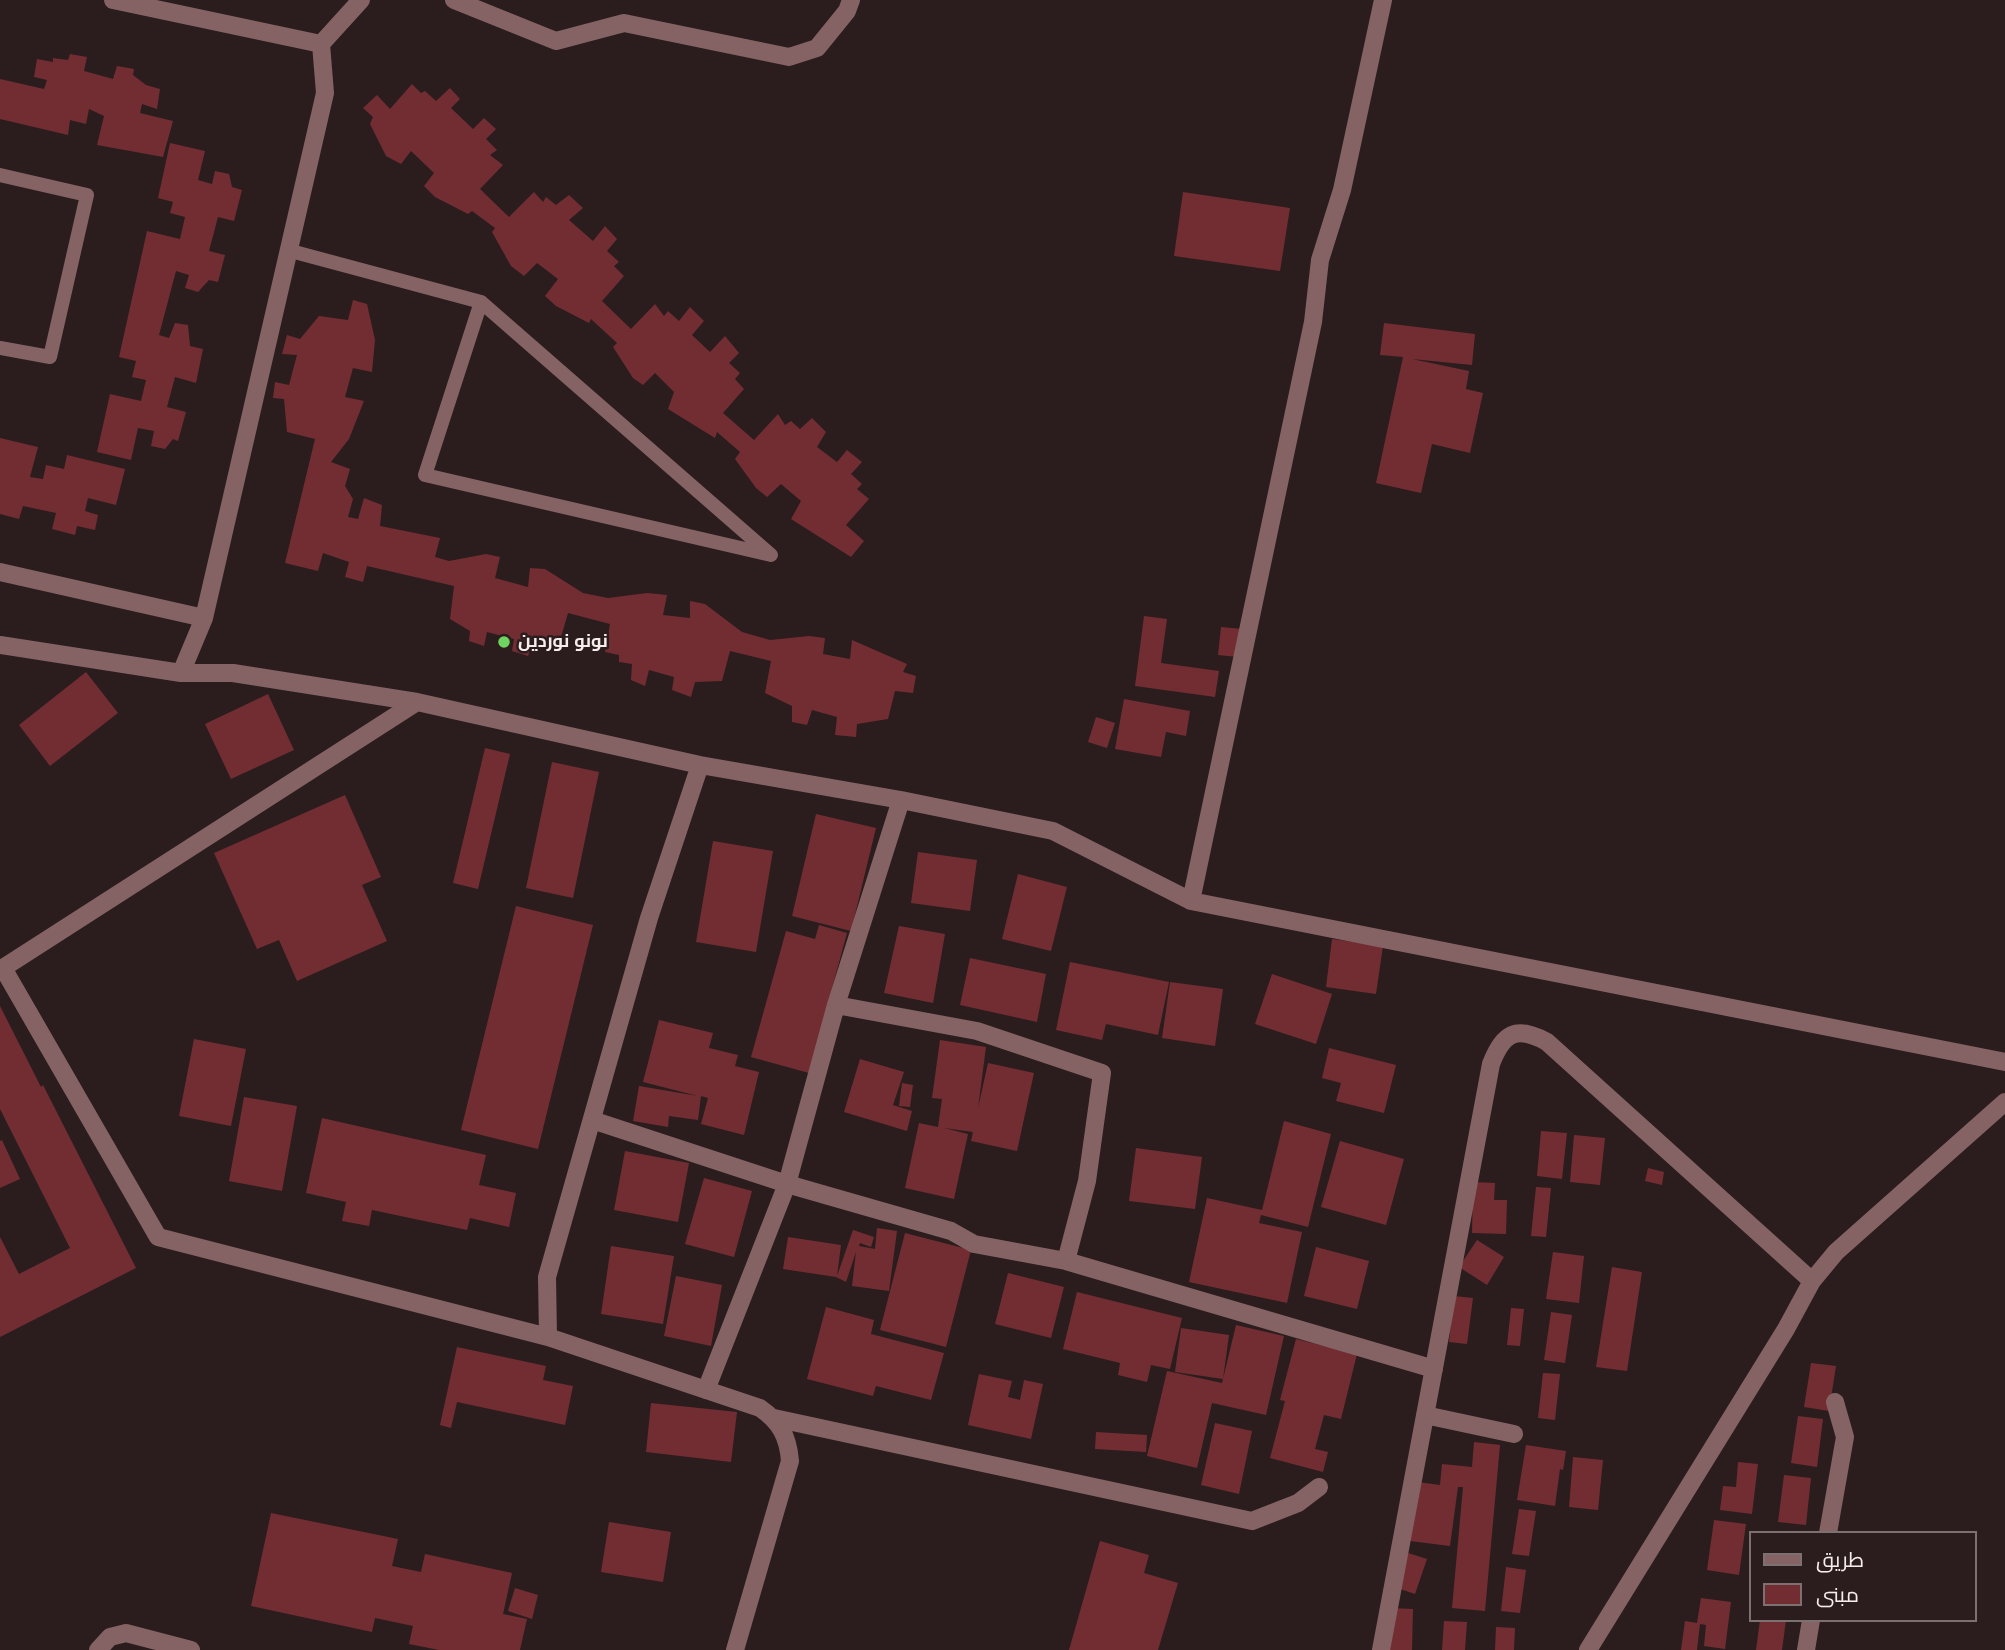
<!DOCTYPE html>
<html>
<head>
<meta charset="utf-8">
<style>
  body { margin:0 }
  #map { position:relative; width:2005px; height:1650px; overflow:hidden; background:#2b1d1d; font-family:Quicksand,Cairo,sans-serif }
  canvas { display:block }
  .legend { position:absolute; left:1749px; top:1531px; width:228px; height:91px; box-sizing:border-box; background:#2b1d1d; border:2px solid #7d7070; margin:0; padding:9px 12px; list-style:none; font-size:21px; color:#f7eded }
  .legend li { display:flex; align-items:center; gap:14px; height:35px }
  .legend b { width:35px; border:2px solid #7d7070 }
</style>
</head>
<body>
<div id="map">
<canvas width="2005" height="1650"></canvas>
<ul class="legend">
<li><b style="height:9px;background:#856364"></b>طريق</li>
<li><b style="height:19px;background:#722d33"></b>مبنى</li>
</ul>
</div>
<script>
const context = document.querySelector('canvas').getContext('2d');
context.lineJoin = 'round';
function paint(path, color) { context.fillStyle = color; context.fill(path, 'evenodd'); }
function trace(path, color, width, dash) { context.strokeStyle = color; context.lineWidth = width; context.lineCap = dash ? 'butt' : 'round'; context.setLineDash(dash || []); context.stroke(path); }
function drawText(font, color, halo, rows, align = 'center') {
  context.font = font + ' Quicksand,Cairo,sans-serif'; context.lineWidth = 5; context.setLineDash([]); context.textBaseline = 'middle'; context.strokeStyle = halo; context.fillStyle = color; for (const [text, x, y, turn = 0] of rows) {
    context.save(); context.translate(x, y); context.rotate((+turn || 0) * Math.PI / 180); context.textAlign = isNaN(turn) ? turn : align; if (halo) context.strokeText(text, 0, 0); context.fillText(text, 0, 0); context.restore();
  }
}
paint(new Path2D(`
  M70 54 87 57 84 71 113 79 117 66 134 69 133 75 146 85 160 89 157 109 142 104 140 113 173 121 163 157 97 145 104 116 89 109 86 124 70 120 68 135 0 119V79L44 89 47 80 34 77 37 59 53 62V58L68 60Z
  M412 84 421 93 425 91 436 101 450 88 460 99 451 108 473 129 484 118 496 129 486 139 497 150 490 155 503 165 480 189 509 217 534 192 543 202 546 197 556 205 569 195 583 208 569 220 593 241 605 226 617 239 607 251 619 262 614 266 624 276 602 301 631 329 655 304 664 316 668 311 679 321 690 307 704 321 692 335 710 352 725 336 739 353 729 363 740 373 735 379 744 389 723 413 754 440 778 414 785 425 791 421 800 429 812 418 826 432 817 447 837 462 847 450 862 462 851 474 862 484 857 489 869 499 846 525 864 541 851 557 791 519 801 501 781 484 767 497 756 488 735 459 740 452 717 432 715 438 668 409 674 392 655 373 643 385 633 378 613 347 617 343 591 319 589 323 556 306 545 296 558 279 537 263 524 276 511 266 492 232 495 228 472 211 468 214 435 197 424 186 434 173 411 151 401 164 386 156 370 124 373 117 363 108 377 95 390 109Z
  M170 143 205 151 198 180 212 184 215 171 229 174 232 187 242 190 234 221 218 217 209 251 225 255 218 282 209 280 198 292 185 288 189 275 176 271 159 335 169 338 175 323 188 325 190 346 203 349 196 383 175 377 167 407 186 412 178 441 173 439 165 449 151 446 154 431 138 428 131 460 97 452 110 394 141 401 146 380 132 377 136 361 119 357 147 231 180 239 185 217 170 213 173 202 158 198Z
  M1183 192 1290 208 1280 271 1174 256Z
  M353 300 367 304 375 340 372 372 353 368 345 397 364 401 349 439 331 462 350 469 345 486 353 499 348 517 358 519 364 498 382 505 380 526 440 538 435 557 449 561 486 554 500 557 495 578 528 587 530 568 545 569 583 593 608 598 647 593 667 595 663 615 690 618V601L705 604 742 632 770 640 809 636 825 638 823 654 850 659 852 640 907 664 903 672 916 676 913 693 895 691 888 719 857 724 856 737 835 735 837 717 812 710 807 725 792 722V706L765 693 771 661 730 651 722 681 695 682 691 697 672 690 674 677 649 670 645 686 631 680 632 664 619 662V655L605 652 610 624 568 613 559 644H532L528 656 512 651 514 639 487 632 484 646 469 641 470 631 450 619 454 586 367 566 363 582 345 577 349 562 323 553 318 571 285 563 315 439 287 432 284 399 273 398 275 382 289 385 297 355 282 354 287 335 300 339 319 316 348 320Z
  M1384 323 1475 334 1472 365 1412 359 1469 371 1466 389 1483 393 1470 453 1432 444 1421 493 1376 483 1403 357 1380 355Z
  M0 438 38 447 30 477 43 479 46 465 64 469 67 455 125 469 116 505 88 498 85 511 98 515 95 530 77 526 75 535 52 529 56 513 23 506 19 519 0 514Z
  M1144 616 1167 619 1161 663 1219 671 1215 697 1135 686Z
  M1221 627 1242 629 1238 657 1218 655Z
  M86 672 118 713 50 766 19 725Z
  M268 694 294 750 231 779 205 724Z
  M1124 699 1190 711 1186 736 1166 732 1161 757 1115 749Z
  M1096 717 1115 723 1107 748 1088 742Z
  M485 748 510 754 478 889 453 883Z
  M552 762 599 772 573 898 526 888Z
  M345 795 381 877 362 885 387 941 297 981 279 940 257 949 214 853Z
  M816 814 876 828 851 931 792 916Z
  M713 841 773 851 756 952 696 942Z
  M918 852 977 860 970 911 911 903Z
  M1018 874 1067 887 1051 951 1002 939Z
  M516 906 593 925 538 1149 461 1130Z
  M819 925 847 933 809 1073 751 1057 786 931 815 939Z
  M899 926 945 934 933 1003 884 993Z
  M1332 939 1383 946 1376 994 1326 987Z
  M970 958 1046 974 1037 1022 960 1005Z
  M1070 962 1169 982 1158 1035 1106 1024 1102 1040 1056 1030Z
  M1272 974 1332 994 1316 1044 1255 1024Z
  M1170 982 1223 989 1215 1046 1162 1038Z
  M0 1006 41 1087 43 1085 136 1268 0 1337V1237L19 1274 70 1248 0 1109Z
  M659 1020 713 1033 709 1048 738 1055 735 1066 759 1072 744 1135 701 1124 708 1098 701 1096 698 1120 669 1116 668 1127 633 1121 639 1086 698 1096 643 1082Z
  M194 1039 246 1049 231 1126 179 1116Z
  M940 1040 986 1047 978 1108 988 1063 1034 1073 1017 1151 971 1141 973 1132 944 1128 968 1134 954 1199 905 1188 919 1123 938 1127 942 1099 932 1098Z
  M1329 1048 1396 1065 1384 1113 1336 1101 1341 1083 1322 1078Z
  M860 1059 904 1072 893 1105 912 1111 907 1131 844 1112Z
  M902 1083 913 1085 910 1107 899 1106Z
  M244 1097 297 1106 282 1191 229 1181Z
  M322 1118 486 1155 479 1185 516 1193 509 1227 470 1218 467 1230 372 1210 369 1226 342 1221 346 1202 306 1193Z
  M1284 1121 1331 1134 1308 1227 1261 1215 1259 1223 1302 1232 1287 1303 1189 1282 1207 1198 1262 1210Z
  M1541 1131 1567 1133 1562 1179 1537 1176Z
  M1574 1135 1605 1138 1600 1185 1570 1182Z
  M2 1140 20 1179 0 1188V1141Z
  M1340 1141 1404 1159 1386 1225 1321 1207Z
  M1136 1148 1202 1157 1195 1209 1129 1201Z
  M625 1151 689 1163 678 1222 614 1210Z
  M1648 1168 1664 1172 1662 1185 1645 1181Z
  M704 1178 752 1191 734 1257 685 1244Z
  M1473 1182 1495 1183 1494 1200H1507L1506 1234 1472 1233Z
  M1536 1187 1551 1188 1546 1237 1531 1236Z
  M877 1228 897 1231 889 1291 852 1286 856 1252 846 1282 836 1277 783 1269 788 1237 841 1245 837 1276 853 1230 874 1237 871 1247 860 1243 859 1246 875 1249Z
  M905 1233 971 1250 946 1347 880 1330Z
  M1477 1240 1504 1257 1487 1285 1459 1267Z
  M611 1246 674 1256 663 1324 601 1314Z
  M1316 1247 1369 1261 1357 1309 1304 1296Z
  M1553 1252 1584 1256 1579 1303 1546 1299Z
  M1612 1267 1642 1272 1627 1371 1596 1367Z
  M1008 1273 1064 1287 1051 1338 995 1324Z
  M676 1276 722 1285 711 1346 664 1336Z
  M1077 1292 1182 1318 1170 1369 1151 1365 1147 1382 1118 1375 1120 1363 1063 1349Z
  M1454 1296 1473 1298 1467 1344 1449 1342Z
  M826 1307 874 1320 871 1334 944 1353 931 1400 876 1386 873 1396 807 1379Z
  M1511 1308 1524 1309 1520 1346 1507 1345Z
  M1551 1312 1572 1315 1565 1363 1544 1360Z
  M1236 1325 1284 1336 1266 1415 1212 1403 1197 1468 1147 1456 1167 1371 1222 1383Z
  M1181 1328 1229 1335 1223 1379 1175 1372Z
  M1296 1339 1357 1354 1341 1419 1324 1415 1315 1449 1328 1452 1323 1472 1270 1458 1285 1401 1280 1400Z
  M457 1347 546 1366 543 1380 573 1386 565 1425 457 1402 451 1428 440 1425Z
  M1811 1363 1836 1366 1829 1411 1804 1407Z
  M1543 1373 1560 1374 1555 1420 1538 1418Z
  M979 1374 1012 1381 1008 1397 1020 1400 1024 1380 1043 1384 1031 1439 968 1425Z
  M651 1403 737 1412 731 1462 646 1452Z
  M1798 1416 1823 1419 1817 1467 1791 1463Z
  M1215 1423 1252 1431 1239 1494 1201 1485Z
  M1096 1432 1147 1435 1146 1452 1095 1449Z
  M1474 1442 1500 1445 1485 1611 1452 1608 1463 1487H1458L1450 1546 1410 1541 1418 1482 1440 1485 1442 1464 1472 1467Z
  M1526 1445 1566 1451 1563 1470 1560 1469 1555 1506 1517 1500Z
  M1573 1457 1603 1460 1598 1510 1569 1507Z
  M1738 1462 1758 1464 1752 1514 1720 1510 1723 1486 1736 1487Z
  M1784 1475 1811 1478 1806 1525 1778 1522Z
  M1519 1509 1536 1511 1529 1556 1512 1554Z
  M271 1513 398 1539 392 1566 421 1572 425 1554 512 1573 503 1614 527 1619 520 1650H439L409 1644 413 1626 375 1618 372 1632 251 1606Z
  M1714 1520 1746 1524 1739 1575 1707 1570Z
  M609 1522 671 1532 663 1582 601 1572Z
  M1100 1541 1149 1555 1144 1573 1178 1583 1158 1650H1069Z
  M1408 1553 1427 1559 1415 1594 1397 1588Z
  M1506 1567 1526 1570 1520 1613 1501 1611Z
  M515 1588 538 1595 532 1619 508 1611Z
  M1701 1598 1731 1602 1725 1649 1704 1646 1706 1625 1700 1624 1697 1650H1681L1685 1621 1697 1623Z
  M1390 1608 1413 1609 1412 1650H1389Z
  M1760 1620H1786L1782 1650H1756Z
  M1444 1621 1467 1622 1465 1650H1442Z
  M1496 1627 1515 1628 1514 1650H1495Z`), '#722d33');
trace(new Path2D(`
  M0 175 87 195 50 357 0 348
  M287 250 481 302 771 555 425 475 481 302`), '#856364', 14);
trace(new Path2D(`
  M113 0 321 44 325 93 204 618 181 673
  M454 0 556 41 624 23 789 57 817 48 847 11 851 0
  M321 44 361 0
  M0 572 204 618
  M0 645 181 673H233L417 702 700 765 901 800 1053 831 1191 901 2005 1062
  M417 702 3 968 158 1237 548 1337 760 1408C780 1422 788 1436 790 1461L735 1650
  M1191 901 1313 322 1320 260 1342 190 1383 0
  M836 1005 977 1031 1102 1073 1087 1181 1066 1261
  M592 1120 787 1184 951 1231 974 1244 1066 1261 1434 1369
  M548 1337 547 1277 649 918 700 765
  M706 1390 787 1184 836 1005 901 800
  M1425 1415 1514 1434
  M774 1418 1252 1521 1298 1503 1319 1487
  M1828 1533 1845 1437 1835 1402
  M98 1650 110 1637 126 1633 191 1650
  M1381 1650 1491 1064C1503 1033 1516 1025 1547 1042L1812 1281
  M1588 1650 1786 1329 1812 1281 1836 1252 2005 1102
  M1806 1650 1811 1620`), '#856364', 18);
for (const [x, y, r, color] of [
  [504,642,7,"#6ed360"]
]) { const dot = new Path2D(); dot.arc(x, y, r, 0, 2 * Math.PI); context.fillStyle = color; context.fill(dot); trace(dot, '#2b1d1d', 2.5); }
drawText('bold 18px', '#f7eded', '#2b1d1d', [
  ["نونو نوردين",518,642]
], 'left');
</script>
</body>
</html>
